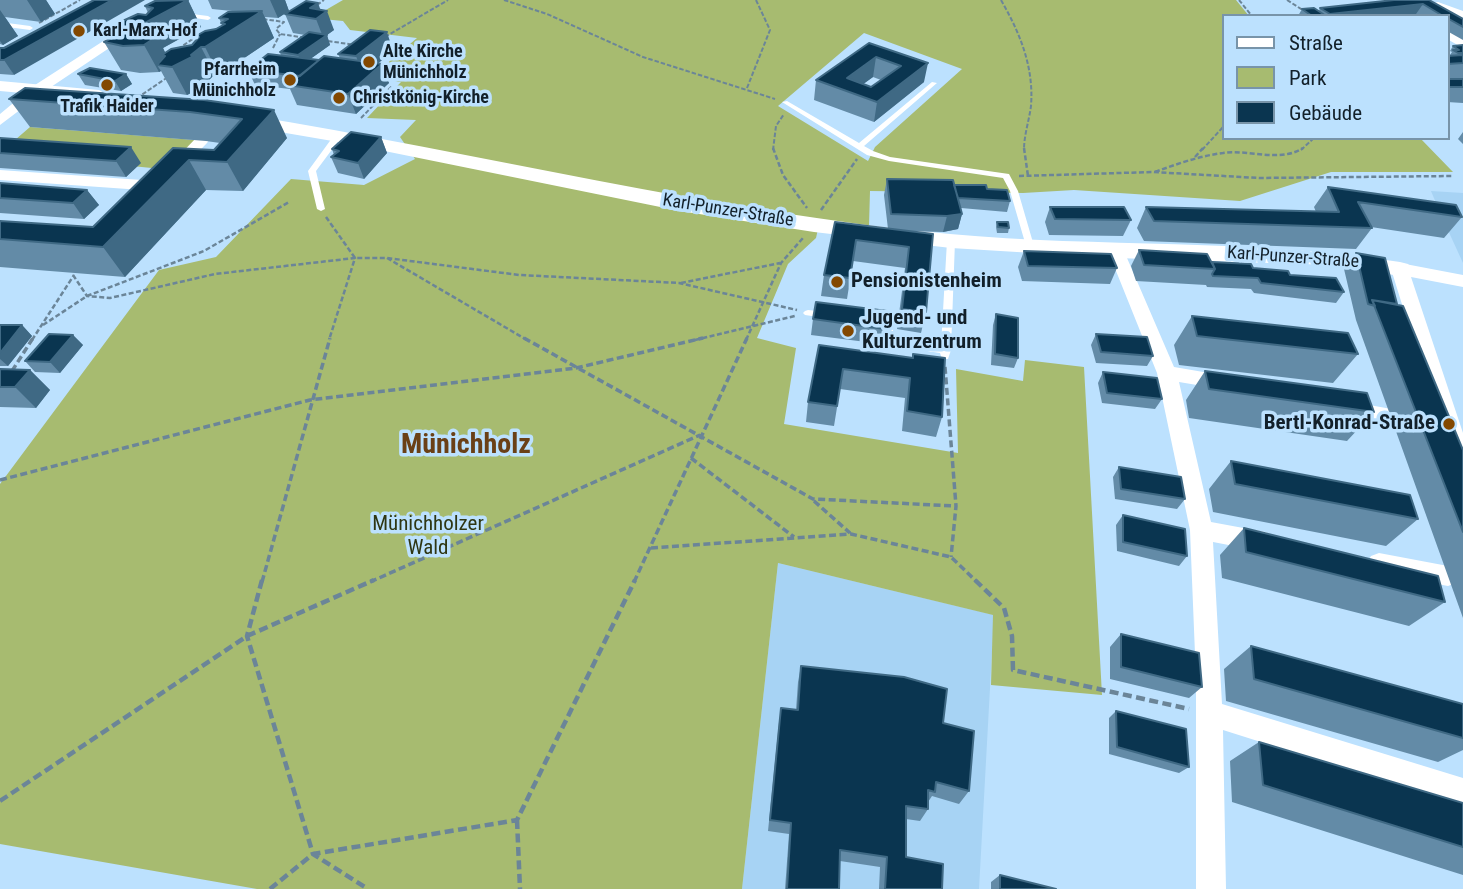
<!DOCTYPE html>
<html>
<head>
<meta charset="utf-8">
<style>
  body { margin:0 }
  #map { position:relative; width:1463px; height:889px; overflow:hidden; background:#bce1fe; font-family:"Roboto Condensed",sans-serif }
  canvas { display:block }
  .legend { position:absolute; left:1222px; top:14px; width:228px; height:126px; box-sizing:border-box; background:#bce1fe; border:2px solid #7894a9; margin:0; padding:9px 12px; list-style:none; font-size:21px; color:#12202a }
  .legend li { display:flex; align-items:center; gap:14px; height:35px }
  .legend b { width:35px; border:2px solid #7894a9 }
</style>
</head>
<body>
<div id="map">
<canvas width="1463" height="889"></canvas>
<ul class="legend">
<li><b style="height:9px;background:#fff"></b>Straße</li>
<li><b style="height:19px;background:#a7bb70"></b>Park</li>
<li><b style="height:19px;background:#0a3550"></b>Gebäude</li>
</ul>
</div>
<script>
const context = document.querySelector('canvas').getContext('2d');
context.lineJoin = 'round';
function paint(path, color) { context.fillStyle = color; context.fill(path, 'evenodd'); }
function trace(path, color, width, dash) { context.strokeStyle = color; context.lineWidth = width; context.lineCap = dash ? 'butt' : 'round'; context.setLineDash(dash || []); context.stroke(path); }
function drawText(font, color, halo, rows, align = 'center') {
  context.font = font + ' "Roboto Condensed",sans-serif'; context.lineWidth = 7; context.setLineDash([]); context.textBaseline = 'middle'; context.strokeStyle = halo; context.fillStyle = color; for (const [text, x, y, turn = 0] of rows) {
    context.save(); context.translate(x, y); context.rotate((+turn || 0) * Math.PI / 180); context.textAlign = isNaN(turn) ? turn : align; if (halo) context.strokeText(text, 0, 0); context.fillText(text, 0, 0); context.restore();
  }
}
paint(new Path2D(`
  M1431 191 1463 193V263L1441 215Z
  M778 563 994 615 979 889H742Z`), '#a7d3f4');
paint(new Path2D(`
  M343 0H1236L1249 16H1223V138H1420L1453 172H1331L1240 201 1074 190 1023 193 870 191 869 226 820 220 816 238 788 264 757 338 796 348 784 424 958 453 956 369 1023 381 1025 360 1084 367 1102 695 991 685 993 615 778 563 742 889H257L0 844V484L159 270 216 257 291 179 364 185 415 159 400 137 416 120 367 118 401 82 371 77 417 38 350 30 343 21 312 18ZM864 33 962 69 875 147 868 161 778 106Z
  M30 127 195 140 172 170 0 153Z`), '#a7bb70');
trace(new Path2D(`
  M504 0 547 14 643 57 775 99
  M1001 0C1020 33 1034 67 1031 106 1029 121 1024 135 1024 150
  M1239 0 1252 16
  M1287 0 1312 16
  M317 5 324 0
  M1414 14 1417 16
  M263 19 284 22 276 29 280 34 306 38
  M39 23 80 0
  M385 37 448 0
  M328 41 355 45
  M273 48 280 34
  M178 49 197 36
  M747 88 770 30 756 0
  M137 98 168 77
  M361 118 392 86
  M773 150 776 126 784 114
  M1202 150 1223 127
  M1301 150 1314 138`), '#6b8598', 2, [4.5, 2]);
trace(new Path2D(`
  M773 148 783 175 807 208
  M1024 148 1028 176
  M1195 157 1203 148
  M1155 172C1177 164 1199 156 1223 153 1249 149 1280 163 1303 148
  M1019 176 1153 172 1259 178 1452 176
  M821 210 857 159
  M326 217 355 258H387L519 275 679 283 797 310
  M387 258 527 340
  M73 275 87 296 110 298 215 274 355 258 329 340
  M681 283 780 263
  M43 325 87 296 204 251 289 202
  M32 340 74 275
  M695 340 795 316
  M746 340 781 263 803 238`), '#6b8598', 2.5, [5, 2.5]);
trace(new Path2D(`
  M524 338 813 499 956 506
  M945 367 956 506 951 557
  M12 371 33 338
  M691 458 794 537
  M0 480 310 400 576 368 703 338
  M814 501 850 533
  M651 548 851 534 951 557 977 582
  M262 582 330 338
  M370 582 700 435
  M634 582 747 338`), '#6b8598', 3.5, [7, 3.5]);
trace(new Path2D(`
  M262 580 247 636 313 854 368 889
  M975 580 1004 608 1012 636 1013 670 1189 709
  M0 801 247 636 374 580
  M517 820 520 889
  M270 889 313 854 517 820 635 580`), '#6b8598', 4.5, [9, 4.5]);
paint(new Path2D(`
  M184 13 208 16 211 18 208 20 182 16 181 15Z
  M0 22 30 26 33 28 30 30 0 26Z
  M932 82 937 83 864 146 873 151 890 157 1009 174 1018 191 1034 246 1033 248 1030 249 1026 246 1010 191 1003 178 889 161 867 155 782 102 787 101 859 143Z
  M335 134 342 136 316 171 325 209 321 211 317 209 308 171Z
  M951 238 955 241 951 350 948 359H942L940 353 888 345 884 325 870 322 868 320 870 318 873 317 891 321 895 340 941 346 947 241Z
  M808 310 826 312 831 315 826 318 805 315 803 313 805 311Z`), '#fff');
paint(new Path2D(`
  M167 0H181L45 91 0 125V114L35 85Z
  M1438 2 1463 11V19L1434 7V3Z
  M1447 30 1463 39V48L1447 39Z
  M202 136 209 140 207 143 179 172H169V166L197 137Z
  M0 170 156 181 164 186 156 191 0 180Z
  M1116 246 1124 251 1174 367 1227 376 1237 383 1227 390 1179 382 1211 522 1265 532 1273 535 1277 542 1273 549 1265 552 1213 542 1222 704 1463 778V806L1223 730 1226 889H1196V679L1190 530 1157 373 1108 251Z
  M1400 263 1463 275V287L1411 277 1463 433V474L1455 471 1452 465 1391 269Z
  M1347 401 1397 410 1400 415 1397 420 1390 423 1340 414 1337 409 1340 404Z
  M1379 553 1448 566 1456 569 1460 576 1456 583 1448 586 1379 573 1371 570 1367 563 1371 556Z`), '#fff');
paint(new Path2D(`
  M0 81 99 90 108 95 99 100 0 91Z
  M246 115C481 153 712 212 950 234 1100 248 1252 238 1400 262L1408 264 1412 269 1408 274 1400 276 1332 265 1116 258 951 248 814 232 680 211 350 144 239 125 237 121 239 117Z`), '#fff');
paint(new Path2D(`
  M0 0H46L55 14 41 22 5 17 18 36 3 45 0 44Z
  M188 0 201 27 163 48 165 53 192 45 197 39 196 36 216 29 222 25 219 18 242 12 212 9 208 0H285L289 11 278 18 265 17 274 38 219 75 215 74 208 81 209 84 187 95 173 93 161 71 159 72 140 73 121 70 104 42 114 37 110 30 117 25 116 24 146 15 148 13 145 6Z
  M1429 0 1463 19V40L1447 31V16H1420L1416 14 1397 16H1298L1302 9 1319 11 1320 8Z
  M321 10 334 30 327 35 330 45 310 59 319 60 340 58 338 54 393 51 378 63 389 83 356 114 297 105 290 89 255 85 248 70 281 56 280 52 305 35 293 33 285 14Z
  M869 43 924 82 874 122 814 100 816 80ZM873 77 881 80 871 87 863 84Z
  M1463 45V78H1447V56L1450 55 1452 52 1450 51 1453 46Z
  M0 48 14 75 0 74Z
  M78 74H126L132 84 121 91 85 85Z
  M1447 79H1463V103L1447 102Z
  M9 99 204 100 287 138 243 191 206 190 125 277 0 267V221L93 227 173 148 214 150 220 143 206 141 30 127Z
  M1463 132V144L1458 139Z
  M381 137 387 153 364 179 338 173 331 157 334 155 332 149Z
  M0 138 141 163 126 177 0 168Z
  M887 179 954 185 987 189 1010 201 1007 212 961 208 962 214 958 229 943 232 902 231 933 234 926 312 921 333 897 329 905 268 853 261 847 299 821 296 824 275 835 222 888 229 884 195Z
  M0 183 87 190 99 205 84 219 0 213Z
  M1328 187 1462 217 1444 238 1371 227 1372 228 1356 249 1144 241 1137 228 1146 207 1316 212 1314 207Z
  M1050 207 1131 220 1123 236 1049 235 1045 222Z
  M997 222 1009 228 1008 233H997L996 227Z
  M1139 250 1290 275 1344 292 1336 303 1254 293 1251 289 1207 287 1206 285 1136 281 1131 266Z
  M1024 251 1117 268 1110 284 1022 281 1018 267Z
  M1356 253 1397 304 1463 450V618L1356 320 1344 269Z
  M996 314 1018 358 1014 368 991 365 993 325Z
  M1192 316 1358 354 1333 383 1179 365 1174 345Z
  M813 319 885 329 882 344 811 335Z
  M22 325 32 336 8 366H0V326Z
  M1096 334 1153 356 1147 366 1096 363 1091 345Z
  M73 335 83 345 60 373 35 372 25 361Z
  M819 345 912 358 942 417 936 437 902 431 905 398 840 389 834 426 806 422 808 402Z
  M0 369 30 370 50 390 36 408 0 407Z
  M1205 371 1374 412 1347 441 1189 418 1186 400Z
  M1103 372 1162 399 1155 409 1102 403 1098 383Z
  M1231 461 1418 519 1386 546 1213 512 1209 489Z
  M1119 467 1185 499 1177 509 1115 499 1113 477Z
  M1123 515 1187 556 1179 566 1117 551 1116 525Z
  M1244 528 1445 602 1409 626 1222 578 1220 555Z
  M1121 634 1202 687 1189 698 1110 679V647Z
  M1251 646 1463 704V750L1438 762 1226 701 1224 669Z
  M801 666 943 723 969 791 959 804 932 796 928 802V809L920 821 906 819V857L942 889H879L880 867 840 861 839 889H785L789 834 768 831 779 722 796 710 798 682Z
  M1116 711 1189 767 1179 773 1109 754V718Z
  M1259 742 1463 803V875L1232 802 1230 761Z
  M1000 875 1056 889H991V882Z`), '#638ba7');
paint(new Path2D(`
  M27 0H46L55 14 41 22Z
  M112 0H145L14 75 4 60Z
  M188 0 201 27 163 48 171 64 165 56 162 55 168 66 157 65 161 71 159 72 144 45 132 30Z
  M270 0H285L289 11 278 18Z
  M318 3 322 14 327 11 334 30 327 35 330 45 302 65 298 55 323 37 316 19 310 8Z
  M1423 4 1416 14 1397 16H1329L1330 14Z
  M0 10 18 36 3 45 0 41Z
  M262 11 274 38 219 75 205 47Z
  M387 32 393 51 363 76 356 56Z
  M201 47 215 74 208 81 209 84 187 95 172 67 191 55Z
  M876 57 873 77 851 93 847 78Z
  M928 63 924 82 874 122 877 102Z
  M382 64 389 83 356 114 348 94Z
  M126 74 132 84 121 91 115 81Z
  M274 110 287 138 243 191 227 162Z
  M381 137 387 153 364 179 358 163Z
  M131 147 141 163 126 177 116 161Z
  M189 160 206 190 125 277 103 247Z
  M87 190 99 205 84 219 73 203Z
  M962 214 958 229 943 232 947 216Z
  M22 325 32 336 8 366 0 359V353Z
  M73 335 83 345 60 373 50 362Z
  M30 370 50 390 36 408 15 387Z`), '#3f6984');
const building = new Path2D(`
  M94 0H112L4 60H0V48H4Z
  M188 0 143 24 150 25 145 28 132 30 156 37 144 45 123 46 104 42 121 33 110 30 120 24H116L138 14 146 15 153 8 145 6 155 1Z
  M1394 0H1429L1463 19V27L1447 18V16H1443L1423 4 1330 14 1320 8Z
  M306 1 318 3 310 8 327 11 316 19 285 14Z
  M1314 8 1326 16H1312L1302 9Z
  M262 11 205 47H201L191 55 194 56 172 67 157 65 165 56 162 55 171 49 192 45 199 37 196 36 205 31 216 29 225 24 221 23 228 19 219 18 228 12Z
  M370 30 387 32 356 56 338 54Z
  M309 32 327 35 298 55 280 52Z
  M869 43 928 63 877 102 816 80ZM876 57 901 66 871 87 847 78Z
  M1463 45V53H1458L1453 50H1459L1453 46Z
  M268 54 319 60 300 76 248 70Z
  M1463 55V63L1447 64V56Z
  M324 56 382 64 348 94 288 85Z
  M90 68 126 74 115 81 78 74Z
  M1447 79H1463V87H1447Z
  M25 88 204 100 274 110 227 162 189 160 103 247 0 239V221L93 227 173 148 214 150 242 119 190 112 9 99Z
  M351 132 381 137 358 163 331 157 339 151 332 149Z
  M0 138 131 147 116 161 0 153Z
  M887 179 953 180 962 214 947 216 891 214Z
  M0 183 87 190 73 203 0 198Z
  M954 185H986L987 189 1007 190 1010 201 958 198Z
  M1328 187 1456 205 1462 217 1358 202 1372 228 1154 221 1146 207 1339 212Z
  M1050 207H1124L1131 220 1055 219Z
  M835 222 933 234 926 312 902 309 909 247 856 240 850 278 824 275Z
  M997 222H1008L1009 228 998 227Z
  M1139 250 1207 254 1215 269 1144 265Z
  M1024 251 1111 254 1117 268 1028 266Z
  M1356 253 1385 258 1397 304 1372 300 1375 306 1368 304Z
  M1212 262 1251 264 1253 268 1288 271 1290 275 1336 278 1344 292 1261 283 1258 278 1213 276 1212 274 1215 269Z
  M1372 300 1403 306 1463 450V532Z
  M816 302 887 311 885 329 813 319Z
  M996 314 1018 318V358L995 354Z
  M1192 316 1348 333 1358 354 1197 336Z
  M0 325H22L0 353Z
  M49 334 73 335 50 362 25 361Z
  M1096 334 1147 337 1153 356 1101 352Z
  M819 345 913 358V354L945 358 942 417 907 411 910 378 843 369 837 406 808 402Z
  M0 369 30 370 15 387H0Z
  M1205 371 1367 393 1374 412 1209 389Z
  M1103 372 1157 378 1162 399 1107 393Z
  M1231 461 1410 495 1418 519 1235 484Z
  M1119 467 1181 477 1185 499 1121 489Z
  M1123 515 1185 529 1187 556 1123 542Z
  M1244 528 1438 576 1445 602 1246 552Z
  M1121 634 1199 653 1202 687 1121 667Z
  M1251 646 1463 704V738L1254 679Z
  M801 666 904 677 947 689 943 723 974 731 969 791 936 782 935 792 928 790V809L906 806V857L943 864 942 889H885L887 857 840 850 839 889H787L791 823 770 820 781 708 798 710Z
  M1116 711 1186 729 1189 767 1117 747Z
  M1259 742 1463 803V847L1263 785Z
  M1000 875 1056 889H1000Z`);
paint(building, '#0a3550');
trace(building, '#3f6984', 2);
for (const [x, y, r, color] of [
  [79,31,7,"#834800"],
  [369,62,7,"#834800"],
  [290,80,7,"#834800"],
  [107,85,7,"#834800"],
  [339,98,7,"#834800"],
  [837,282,7,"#834800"],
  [848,331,7,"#834800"],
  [1449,424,7,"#834800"]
]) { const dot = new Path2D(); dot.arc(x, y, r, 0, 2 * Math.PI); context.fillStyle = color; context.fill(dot); trace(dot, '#bce1fe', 2.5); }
drawText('bold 18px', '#12202a', '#bce1fe', [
  ["Karl-Marx-Hof",93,31],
  ["Alte Kirche",383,52],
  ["Münichholz",383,73],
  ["Pfarrheim",276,70,"right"],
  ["Münichholz",276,91,"right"],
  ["Christkönig-Kirche",353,98],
  ["Trafik Haider",107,107,"center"]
], 'left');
drawText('18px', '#12202a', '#bce1fe', [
  ["Karl-Punzer-Straße",728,211,9],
  ["Karl-Punzer-Straße",1293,258,4]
]);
drawText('bold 21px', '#12202a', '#bce1fe', [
  ["Pensionistenheim",851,282],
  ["Jugend- und",862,319],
  ["Kulturzentrum",862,343],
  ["Bertl-Konrad-Straße",1435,424,"right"]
], 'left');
drawText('21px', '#2e3613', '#bce1fe', [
  ["Münichholzer",428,525],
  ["Wald",428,549]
]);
drawText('bold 28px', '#6a4017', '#bce1fe', [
  ["Münichholz",466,446]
]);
</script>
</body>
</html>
